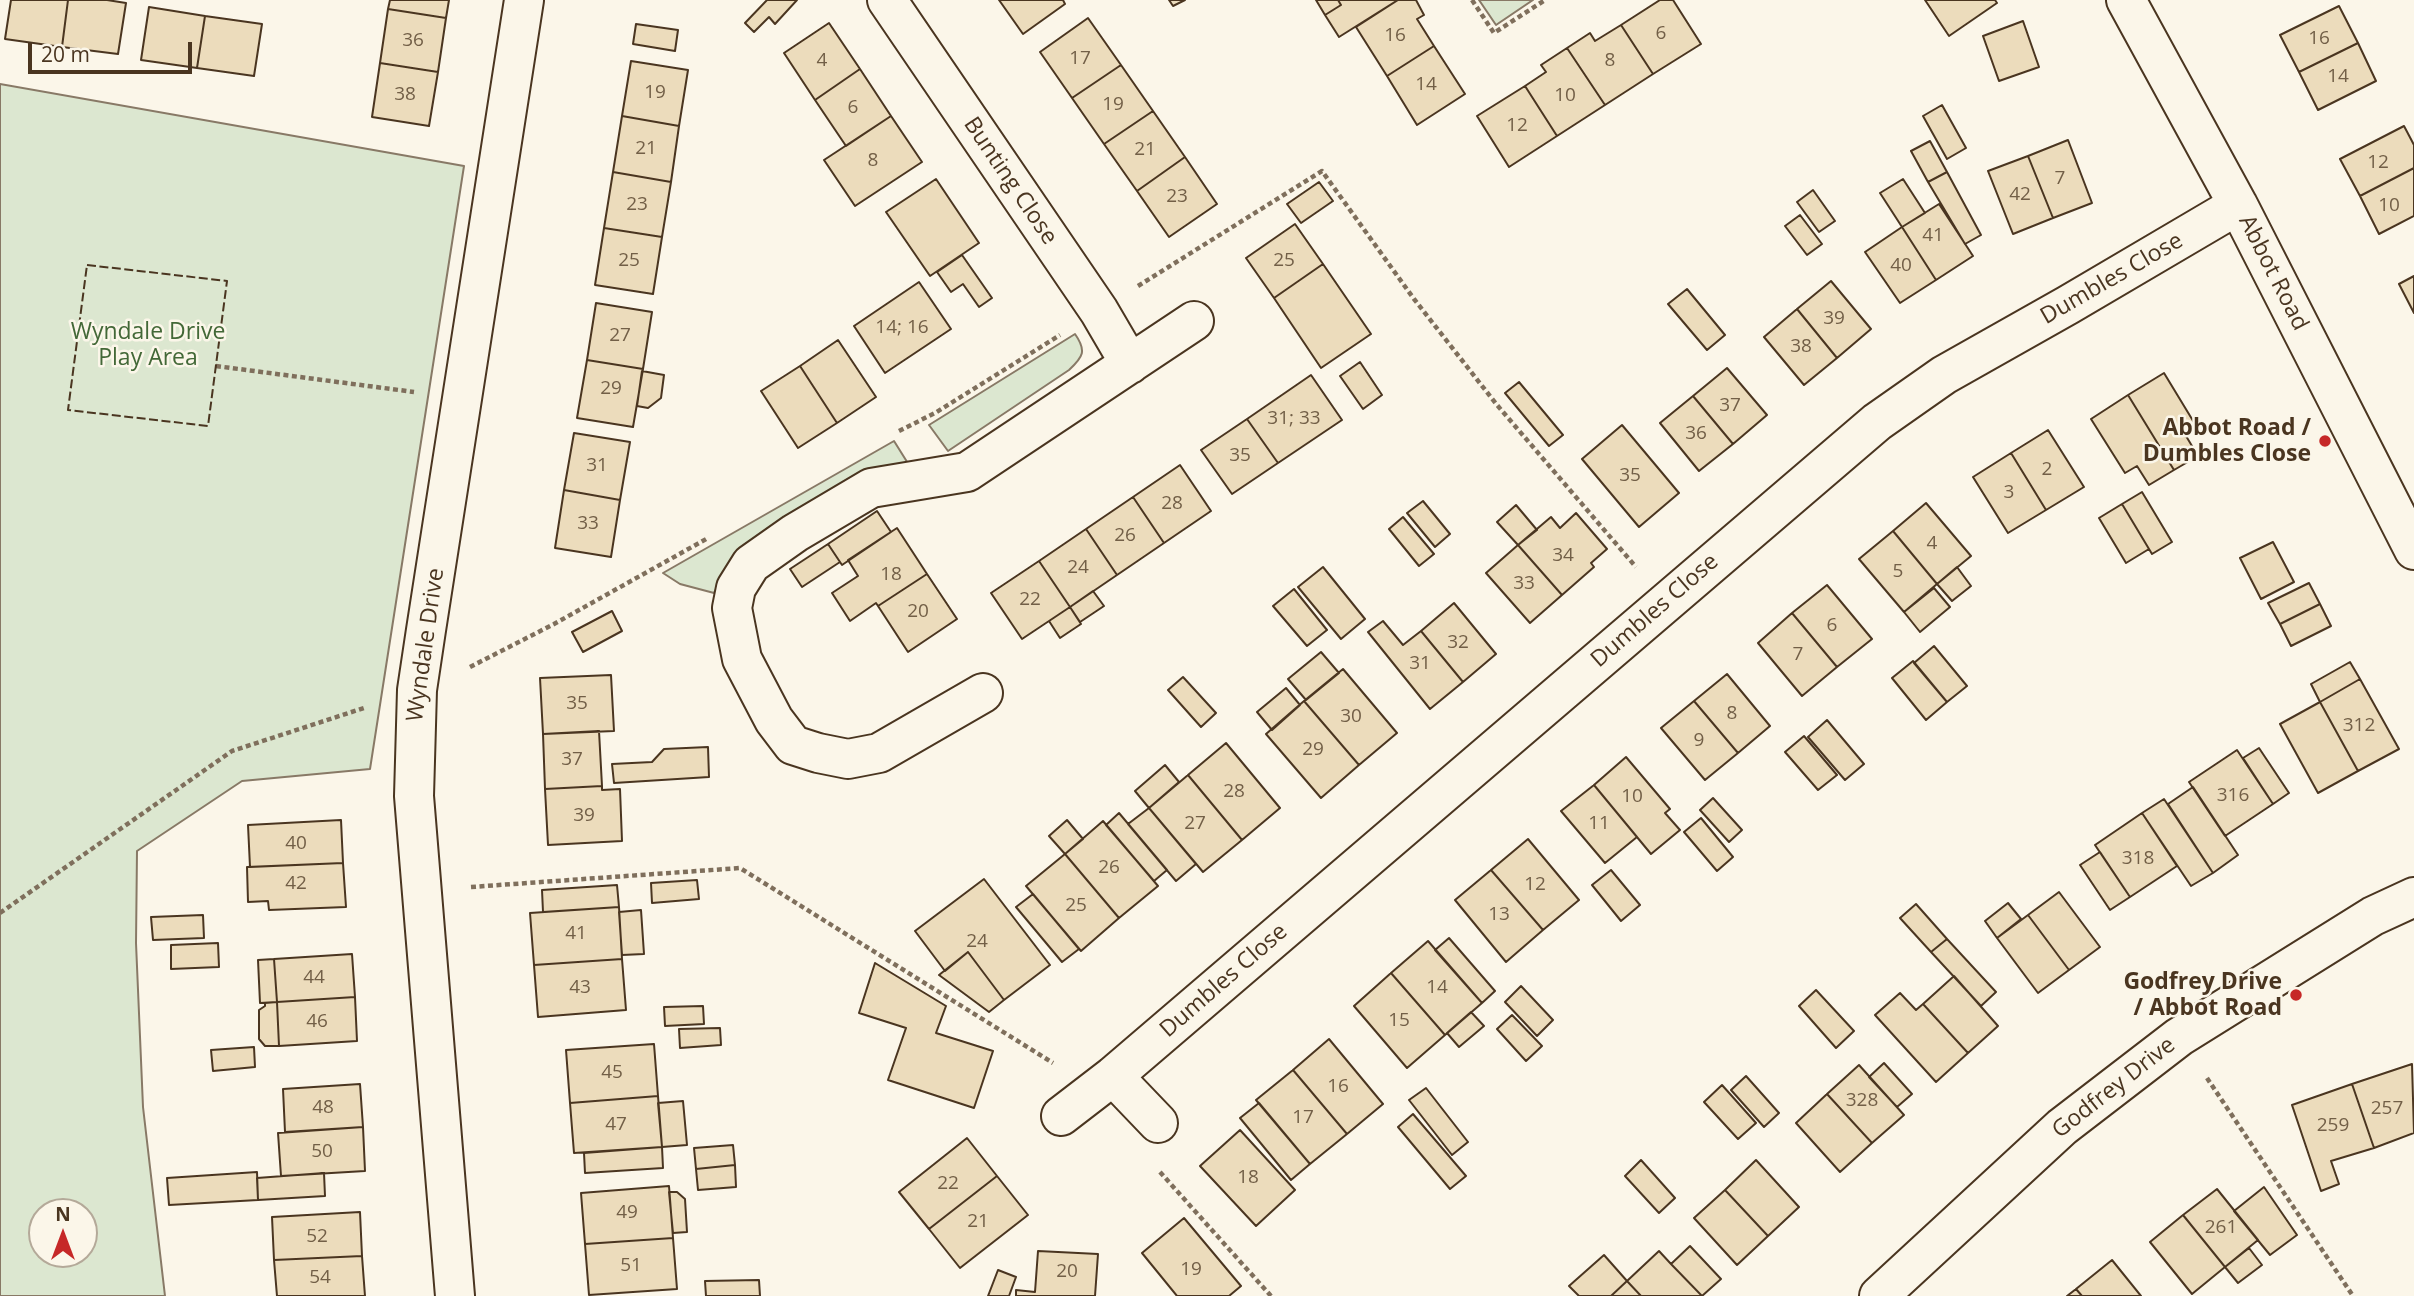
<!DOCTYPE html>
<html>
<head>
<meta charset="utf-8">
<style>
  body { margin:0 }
  #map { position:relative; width:2414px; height:1296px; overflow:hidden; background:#fbf6e9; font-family:"Open Sans",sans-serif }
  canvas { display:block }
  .north { position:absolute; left:28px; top:1198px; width:70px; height:70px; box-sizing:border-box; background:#fbf6e9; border:2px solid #b4a999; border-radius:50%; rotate:0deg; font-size:19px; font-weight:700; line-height:28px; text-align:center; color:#4a3520 }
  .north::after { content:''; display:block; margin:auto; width:24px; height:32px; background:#c62828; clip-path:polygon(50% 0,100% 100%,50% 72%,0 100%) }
  .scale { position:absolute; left:28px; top:42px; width:164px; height:32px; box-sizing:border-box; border:4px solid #4a3520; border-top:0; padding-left:9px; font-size:21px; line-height:24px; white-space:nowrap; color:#4a3520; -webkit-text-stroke:5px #fbf6e9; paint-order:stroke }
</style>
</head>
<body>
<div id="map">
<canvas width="2414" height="1296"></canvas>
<div class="north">N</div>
<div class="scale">20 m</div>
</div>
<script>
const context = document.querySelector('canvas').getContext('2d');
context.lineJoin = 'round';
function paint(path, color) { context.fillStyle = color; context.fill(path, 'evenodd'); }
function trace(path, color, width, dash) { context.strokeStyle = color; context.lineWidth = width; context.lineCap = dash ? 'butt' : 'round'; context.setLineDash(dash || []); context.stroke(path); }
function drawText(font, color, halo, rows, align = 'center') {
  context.font = font + ' "Open Sans",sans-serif'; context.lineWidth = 5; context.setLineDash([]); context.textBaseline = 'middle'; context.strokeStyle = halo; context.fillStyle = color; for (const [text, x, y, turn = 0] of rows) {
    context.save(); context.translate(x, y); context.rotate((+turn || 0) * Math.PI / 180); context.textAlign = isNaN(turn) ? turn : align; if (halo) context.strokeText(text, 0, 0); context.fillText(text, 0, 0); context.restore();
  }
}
const green = new Path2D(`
  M1479 0H1533L1496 25Z
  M0 84 464 166 370 769 242 781 137 851 136 943 143 1107 165 1296H0ZM42 1212H84V1254H42Z
  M1075 334C1087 351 1083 357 1069 370L948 451 929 425Z
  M894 441 909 465 852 480 745 544 734 556 714 593 680 584 663 573Z`);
paint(green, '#dce7d0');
trace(green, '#887966', 2);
const building = new Path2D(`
  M11 0H68L62 47 5 39Z
  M68 0H107L126 3 118 54 62 47Z
  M390 0H449L446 18 388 9Z
  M767 0H797L775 24 769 17 754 32 745 23Z
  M999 0H1063L1065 4 1023 34Z
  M1169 0H1185L1173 6Z
  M1316 0H1338L1341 5 1325 15Z
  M1338 0H1398L1339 37 1325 15 1341 5Z
  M1398 0H1416L1424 15 1417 19 1434 46 1387 76 1356 27Z
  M1660 0H1673L1701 44 1653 74 1621 25Z
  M1925 0H1995L1997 3 1949 36Z
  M2339 6 2358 43 2299 72 2280 35Z
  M149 7 205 16 197 68 141 60Z
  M388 9 446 18 438 72 380 63Z
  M205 16 262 24 254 76 197 68Z
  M1088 18 1121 65 1072 98 1040 52Z
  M2023 21 2039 67 1999 81 1983 36Z
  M829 23 860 69 815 100 784 53Z
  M636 24 678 30 675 51 633 44Z
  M1621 25 1653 74 1605 105 1567 48 1590 33 1595 41Z
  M2358 43 2376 81 2318 110 2299 72Z
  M1434 46 1465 94 1417 125 1387 76Z
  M1567 48 1605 105 1557 136 1525 86 1546 72 1541 65Z
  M631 61 688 70 679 126 622 116Z
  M380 63 438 72 429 126 372 117Z
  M1121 65 1153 111 1104 144 1072 98Z
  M860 69 891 116 846 146 815 100Z
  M1525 86 1557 136 1509 167 1477 116Z
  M1942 105 1966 148 1947 159 1923 116Z
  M1153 111 1185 157 1137 191 1104 144Z
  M622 116 679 126 671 182 613 172Z
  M891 116 922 162 855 206 824 160Z
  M2404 126 2414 145V168L2360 196 2340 159Z
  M2068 140 2092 203 2053 218 2028 156Z
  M1930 141 1947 172 1928 182 1911 151Z
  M2028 156 2053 218 2013 234 1988 171Z
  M1185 157 1217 204 1169 237 1137 191Z
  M2414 168V216L2379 234 2360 196Z
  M613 172 671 182 662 237 604 228Z
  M1947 172 1981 235 1965 244 1928 182Z
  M936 179 979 243 930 276 886 212Z
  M1903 179 1925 213 1902 227 1880 193Z
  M1319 182 1333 201 1301 223 1287 204Z
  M1813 190 1835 221 1819 232 1797 202Z
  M1939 204 1973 256 1936 280 1902 227Z
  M1800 215 1822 244 1807 255 1785 226Z
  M1295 224 1323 264 1274 298 1246 258Z
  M1902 227 1936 280 1900 303 1865 252Z
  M604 228 662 237 653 294 595 285Z
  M962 255 992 298 979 307 963 284 951 292 937 272Z
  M1323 264 1371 334 1321 368 1274 298Z
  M2414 276V313L2399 284Z
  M1831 281 1871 329 1837 358 1797 309Z
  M919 282 951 329 885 373 854 326Z
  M1687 289 1725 335 1707 350 1668 304Z
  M596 303 652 312 643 369 587 360Z
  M1797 309 1837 358 1804 385 1764 337Z
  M838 340 876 397 837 423 800 366Z
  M587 360 643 369 633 427 577 418Z
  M1360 362 1382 395 1363 409 1340 376Z
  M800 366 837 423 798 448 761 391Z
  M1727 368 1767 415 1733 444 1693 396Z
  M642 371 664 375 661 398 648 408 637 406Z
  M2164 373 2198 429 2186 436 2198 456 2174 470 2128 395Z
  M1311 375 1342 420 1278 463 1247 419Z
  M1519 382 1563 435 1549 446 1505 393Z
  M2128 395 2174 470 2149 485 2137 466 2125 473 2091 419Z
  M1693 396 1733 444 1699 471 1660 423Z
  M1247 419 1278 463 1232 494 1201 450Z
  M1622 425 1679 493 1639 527 1582 459Z
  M2048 430 2084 487 2046 510 2011 453Z
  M574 433 630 442 620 500 564 490Z
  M2011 453 2046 510 2008 533 1973 477Z
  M1180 465 1211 511 1164 543 1133 497Z
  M564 490 620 500 611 557 555 548Z
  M2142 492 2172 542 2152 554 2122 504Z
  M1133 497 1164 543 1117 575 1086 529Z
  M1423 501 1450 534 1435 547 1407 513Z
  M1926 503 1971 556 1937 584 1893 531Z
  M2122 504 2149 549 2126 563 2099 518Z
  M1516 505 1537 530 1518 545 1497 522Z
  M877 511 891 532 842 565 828 544Z
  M1576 513 1607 549 1591 563 1594 567 1562 595 1518 545 1551 517 1560 528Z
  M1403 517 1434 554 1419 566 1389 529Z
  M897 528 927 574 878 606 876 603 850 621 832 593 858 576 848 560Z
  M1086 529 1117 575 1070 607 1039 561Z
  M1893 531 1937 584 1904 612 1859 559Z
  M2273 542 2294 582 2261 599 2240 558Z
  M828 544 840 562 802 587 790 569Z
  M1518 545 1562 595 1530 623 1486 573Z
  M1039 561 1070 607 1022 639 991 593Z
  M1323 567 1365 619 1341 639 1298 587Z
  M1957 567 1971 586 1952 601 1937 584Z
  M927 574 957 619 908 652 878 606Z
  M2309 583 2320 604 2280 624 2268 603Z
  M1827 585 1872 639 1837 667 1792 613Z
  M1934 588 1950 607 1920 632 1904 612Z
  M1294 589 1327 630 1307 646 1273 606Z
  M1093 591 1104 606 1080 622 1070 607Z
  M1454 603 1496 654 1463 682 1421 631Z
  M2320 604 2331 626 2291 646 2280 624Z
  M1070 607 1081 624 1060 638 1049 621Z
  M612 611 622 631 583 652 572 632Z
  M1792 613 1837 667 1802 696 1758 643Z
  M1383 621 1403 645 1421 631 1463 682 1430 709 1368 632Z
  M1934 646 1967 686 1947 702 1914 663Z
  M1321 652 1339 673 1306 700 1288 679Z
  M1913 661 1947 702 1926 720 1892 678Z
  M2350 662 2360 679 2320 702 2311 684Z
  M1343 669 1397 733 1359 765 1304 701Z
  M1727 674 1770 726 1738 753 1694 701Z
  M611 675 614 731 543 734 540 678Z
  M1183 677 1216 713 1201 727 1168 690Z
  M2360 679 2399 749 2358 771 2320 702Z
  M1286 688 1300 705 1272 730 1257 712Z
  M1304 701 1359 765 1321 798 1266 734Z
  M1694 701 1738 753 1705 780 1661 728Z
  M2320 702 2358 771 2318 793 2280 724Z
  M1827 720 1864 764 1845 780 1808 737Z
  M599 731 602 786 545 789 543 734Z
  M1804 736 1837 775 1818 790 1785 752Z
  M1226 743 1280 808 1242 840 1188 775Z
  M708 747 709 777 614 783 612 764 652 762 664 749Z
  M2259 748 2289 793 2273 804 2243 758Z
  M2237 750 2273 804 2225 836 2189 782Z
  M1626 757 1670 809 1665 813 1680 830 1651 854 1594 785Z
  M1165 765 1179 782 1149 808 1135 791Z
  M1188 775 1242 840 1203 872 1149 808Z
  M1594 785 1637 837 1605 863 1561 811Z
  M602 786V790L620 789 622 841 548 845 545 789Z
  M2193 787 2238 855 2213 873 2168 804Z
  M1713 798 1742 830 1729 842 1700 810Z
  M2164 799 2213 873 2191 886 2142 813Z
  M1149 808 1196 864 1176 881 1128 824Z
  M1119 813 1167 870 1154 881 1106 825Z
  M2142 813 2177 866 2130 897 2095 845Z
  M1701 818 1733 857 1717 871 1684 832Z
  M341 820 343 863 250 867 248 825Z
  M1067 820 1083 839 1065 854 1049 836Z
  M1103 821 1158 886 1119 918 1065 854Z
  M1528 839 1579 900 1543 930 1491 870Z
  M2100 852 2130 897 2110 910 2080 865Z
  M1065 854 1119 918 1081 951 1026 886Z
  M343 863 346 907 269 910 268 901 248 902 247 867Z
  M1491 870 1543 930 1506 962 1455 900Z
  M1611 870 1640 905 1621 921 1592 885Z
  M984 879 1050 965 1004 1000 968 952 945 971 915 931Z
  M697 880 699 899 652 903 651 883Z
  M617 885 619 907 543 912 542 890Z
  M2059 892 2100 947 2069 970 2028 915Z
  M1033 894 1079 949 1062 962 1016 907Z
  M2008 903 2021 919 1997 938 1985 921Z
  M1916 904 1947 939 1931 952 1900 918Z
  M619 907 622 959 534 965 530 913Z
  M641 910 644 954 622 955 619 912Z
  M203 915 204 938 153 940 151 917Z
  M2028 915 2069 970 2038 993 1997 938Z
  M1449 938 1495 991 1482 1003 1435 950Z
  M1947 939 1996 992 1981 1006 1931 952Z
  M1428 941 1482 1003 1445 1035 1391 973Z
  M218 943 219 967 171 969V945Z
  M968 952 1004 1000 989 1012 939 975Z
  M352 954 355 997 277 1002 274 959Z
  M274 959 277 1002 260 1003 258 960Z
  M622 959 626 1010 538 1017 534 965Z
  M875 963 946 1006 936 1033 993 1051 974 1108 888 1080 906 1028 859 1013Z
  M1391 973 1445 1035 1407 1068 1354 1006Z
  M1954 976 1998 1026 1968 1053 1923 1004Z
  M1521 986 1553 1020 1537 1036 1505 1002Z
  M1816 990 1854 1031 1836 1048 1799 1006Z
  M1900 993 1916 1010 1923 1004 1968 1053 1936 1082 1875 1015Z
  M355 997 357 1041 279 1046 277 1002Z
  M277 1002 279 1046H265L259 1039V1010L265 1006V1003Z
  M703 1006 704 1024 665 1026 664 1007Z
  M1471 1012 1484 1026 1459 1047 1447 1033Z
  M1512 1015 1542 1046 1526 1061 1497 1029Z
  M720 1028 721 1045 680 1048 679 1029Z
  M1329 1039 1383 1104 1347 1134 1293 1070Z
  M654 1044 658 1096 570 1103 566 1050Z
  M254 1047 255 1067 213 1071 211 1050Z
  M1884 1063 1912 1094 1897 1107 1869 1077Z
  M2412 1064 2414 1133 2374 1148 2352 1084Z
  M1859 1065 1904 1115 1872 1143 1827 1094Z
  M1293 1070 1347 1134 1310 1164 1256 1100Z
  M1746 1076 1779 1113 1764 1127 1731 1090Z
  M360 1084 363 1127 285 1132 283 1089Z
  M2352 1084 2374 1148 2331 1161 2339 1184 2321 1191 2292 1105Z
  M1722 1085 1756 1123 1738 1139 1704 1102Z
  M1426 1088 1468 1142 1452 1155 1409 1100Z
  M1827 1094 1872 1143 1840 1172 1796 1123Z
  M658 1096 662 1147 574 1153 570 1103Z
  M683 1101 687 1145 662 1147 658 1103Z
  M1259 1103 1310 1164 1291 1180 1240 1118Z
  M1413 1114 1466 1176 1450 1189 1398 1127Z
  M363 1127 365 1171 281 1176 278 1133Z
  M1240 1130 1295 1190 1256 1226 1200 1166Z
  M967 1138 997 1176 929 1229 899 1192Z
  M733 1145 735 1165 696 1169 694 1148Z
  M662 1147 663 1168 585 1173 584 1153Z
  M1641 1160 1675 1198 1659 1213 1625 1176Z
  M1756 1160 1799 1207 1768 1236 1725 1190Z
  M735 1165 736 1187 698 1190 696 1169Z
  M257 1172 258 1200 169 1205 167 1178Z
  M324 1173 325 1196 258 1200 257 1178Z
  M997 1176 1028 1215 960 1268 929 1229Z
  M669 1186 673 1238 585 1244 581 1193Z
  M2264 1187 2297 1235 2270 1255 2234 1211Z
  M2217 1189 2258 1240 2225 1267 2183 1215Z
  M1725 1190 1768 1236 1737 1265 1694 1218Z
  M669 1192H677L685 1199 687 1232 673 1233Z
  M360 1212 362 1256 274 1260 272 1217Z
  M2183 1215 2225 1267 2192 1294 2150 1242Z
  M1184 1218 1241 1286 1229 1296H1177L1142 1253Z
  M673 1238 677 1289 589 1295 585 1244Z
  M1690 1246 1721 1279 1702 1296 1671 1264Z
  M2249 1248 2262 1265 2238 1283 2225 1267Z
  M1038 1251 1098 1254 1095 1296H1016V1290L1035 1292Z
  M1659 1251 1671 1264 1702 1296H1641L1627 1281Z
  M1604 1255 1627 1281 1611 1296H1579L1569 1286Z
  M362 1256 365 1296H277L274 1260Z
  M2112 1260 2141 1296H2082L2076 1289Z
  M998 1270 1016 1277 1009 1296H988Z
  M759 1280 760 1296H706L705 1281Z
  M1627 1281 1641 1296H1611Z
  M2076 1289 2082 1296H2067Z`);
paint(building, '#ecdcbc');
trace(building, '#4a3520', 2);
const minor = new Path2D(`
  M887 0 1099 311 1130 364
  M2126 0 2238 205 2414 550
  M983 693 879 753 848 759 818 753 793 745 774 720 742 659 732 608 736 588 751 564 795 533 871 488 967 472 1194 321
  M1113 1076 1158 1123
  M1061 1116 1113 1076 1877 422 1944 375 2068 305 2238 205
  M455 1296 414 796 417 690 426 630 524 0
  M1879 1296 2062 1127 2179 1037 2373 916 2414 897`);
trace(minor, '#4a3520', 42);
trace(new Path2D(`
  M1472 0 1494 33 1545 0
  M1138 286 1322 171 1414 299 1497 405 1636 567
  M216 366 414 392
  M899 431 935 413 1060 335
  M470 667 554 624 708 538
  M471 887 740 868 1053 1063
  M0 913 232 751 367 707
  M2207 1078 2353 1296
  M1160 1172 1271 1296`), '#7f6f5c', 4.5, [5, 3.5]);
trace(minor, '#fbf6e9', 38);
trace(new Path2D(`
  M87 265 227 281 208 426 68 410Z`), '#4a3520', 2, [9, 3.5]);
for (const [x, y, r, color] of [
  [2325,441,7,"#c62828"],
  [2296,995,7,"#c62828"]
]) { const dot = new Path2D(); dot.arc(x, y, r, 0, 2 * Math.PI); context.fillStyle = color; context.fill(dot); trace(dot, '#fbf6e9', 2.5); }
drawText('19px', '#725f47', null, [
  ["6",1661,34],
  ["16",1395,36],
  ["16",2319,39],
  ["36",413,41],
  ["17",1080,59],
  ["4",822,61],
  ["8",1610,61],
  ["14",2338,77],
  ["14",1426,85],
  ["19",655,93],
  ["38",405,95],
  ["10",1565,96],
  ["19",1113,105],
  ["6",853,108],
  ["12",1517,126],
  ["21",646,149],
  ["21",1145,150],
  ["8",873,161],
  ["12",2378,163],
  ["7",2060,179],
  ["42",2020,195],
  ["23",1177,197],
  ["23",637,205],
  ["10",2389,206],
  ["41",1933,236],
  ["25",629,261],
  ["25",1284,261],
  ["40",1901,266],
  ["39",1834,319],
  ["14; 16",902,328],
  ["27",620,336],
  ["38",1801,347],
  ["29",611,389],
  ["37",1730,406],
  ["31; 33",1294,419],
  ["36",1696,434],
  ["35",1240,456],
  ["31",597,466],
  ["2",2047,470],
  ["35",1630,476],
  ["3",2009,493],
  ["28",1172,504],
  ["33",588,524],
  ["26",1125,536],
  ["4",1932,544],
  ["34",1563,556],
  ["24",1078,568],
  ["5",1898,572],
  ["18",891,575],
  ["33",1524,584],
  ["22",1030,600],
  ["20",918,612],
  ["6",1832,626],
  ["32",1458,643],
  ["7",1798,655],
  ["31",1420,664],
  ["35",577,704],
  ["8",1732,714],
  ["30",1351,717],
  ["312",2359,726],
  ["9",1699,741],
  ["29",1313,750],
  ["37",572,760],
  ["28",1234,792],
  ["316",2233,796],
  ["10",1632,797],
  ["39",584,816],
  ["27",1195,824],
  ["11",1599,824],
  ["40",296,844],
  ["318",2138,859],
  ["26",1109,868],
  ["42",296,884],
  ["12",1535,885],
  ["25",1076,906],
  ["13",1499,915],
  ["41",576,934],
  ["24",977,942],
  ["44",314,978],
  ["43",580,988],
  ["14",1437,988],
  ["15",1399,1021],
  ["46",317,1022],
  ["45",612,1073],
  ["16",1338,1087],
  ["328",1862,1101],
  ["48",323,1108],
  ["257",2387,1109],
  ["17",1303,1118],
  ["47",616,1125],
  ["259",2333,1126],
  ["50",322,1152],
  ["18",1248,1178],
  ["22",948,1184],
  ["49",627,1213],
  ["21",978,1222],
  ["261",2221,1228],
  ["52",317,1237],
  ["51",631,1266],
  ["19",1191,1270],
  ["20",1067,1272],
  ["54",320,1278]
]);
drawText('23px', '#4a3520', '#fbf6e9', [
  ["Bunting Close",1010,181,56],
  ["Abbot Road",2273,273,63],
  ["Dumbles Close",2112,279,-30],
  ["Dumbles Close",1655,611,-41],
  ["Wyndale Drive",426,645,-82],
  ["Dumbles Close",1224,981,-41],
  ["Godfrey Drive",2114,1088,-38]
]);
drawText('23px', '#436837', '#fbf6e9', [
  ["Wyndale Drive",148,332],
  ["Play Area",148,358]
]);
drawText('bold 23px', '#4a3520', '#fbf6e9', [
  ["Abbot Road /",2311,428],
  ["Dumbles Close",2311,454],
  ["Godfrey Drive",2282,982],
  ["/ Abbot Road",2282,1008]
], 'right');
</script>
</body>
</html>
